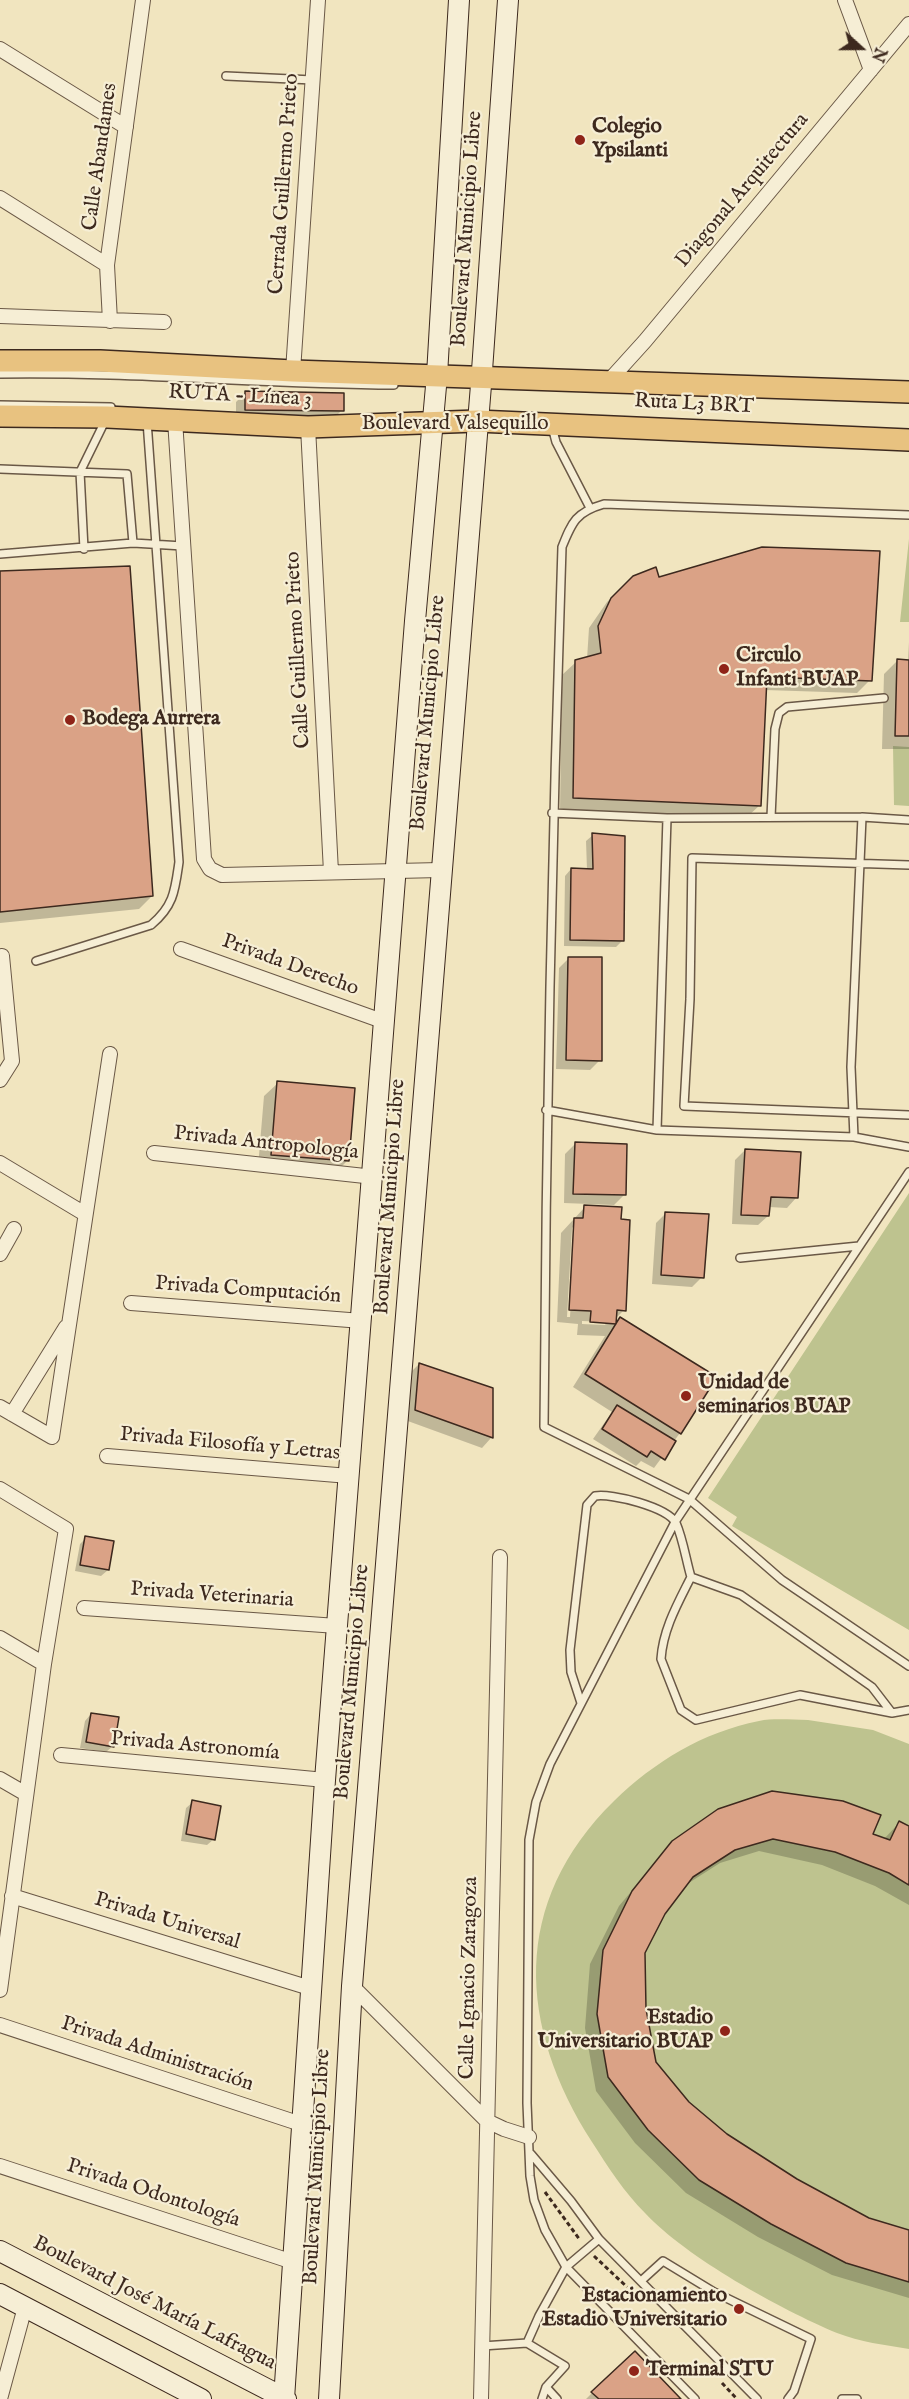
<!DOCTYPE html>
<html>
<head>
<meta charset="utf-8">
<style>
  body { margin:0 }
  #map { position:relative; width:909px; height:2399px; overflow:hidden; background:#f1e5bf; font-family:"IM FELL English",serif }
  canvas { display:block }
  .north { position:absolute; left:831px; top:18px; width:60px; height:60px; -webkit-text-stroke:4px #f6eed5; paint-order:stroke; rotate:111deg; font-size:16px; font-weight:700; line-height:24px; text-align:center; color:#3d291e }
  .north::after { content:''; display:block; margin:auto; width:21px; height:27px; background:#3d291e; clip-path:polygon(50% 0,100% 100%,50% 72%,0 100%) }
</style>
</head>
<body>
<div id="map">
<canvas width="909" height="2399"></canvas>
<div class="north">N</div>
</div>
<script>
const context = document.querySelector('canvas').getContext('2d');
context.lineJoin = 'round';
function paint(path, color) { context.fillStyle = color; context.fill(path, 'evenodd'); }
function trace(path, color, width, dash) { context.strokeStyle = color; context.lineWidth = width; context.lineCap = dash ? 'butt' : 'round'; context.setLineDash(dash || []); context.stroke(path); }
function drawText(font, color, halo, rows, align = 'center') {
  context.font = font + ' "IM FELL English",serif'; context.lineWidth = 4.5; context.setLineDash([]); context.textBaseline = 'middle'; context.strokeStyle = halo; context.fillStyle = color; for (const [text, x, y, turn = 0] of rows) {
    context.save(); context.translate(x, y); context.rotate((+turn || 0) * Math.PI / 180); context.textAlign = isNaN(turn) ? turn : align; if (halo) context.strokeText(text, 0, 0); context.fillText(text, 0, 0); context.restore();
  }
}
paint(new Path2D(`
  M909 539V622H900Z
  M893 746 909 747V806L894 805Z
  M909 1193V1630L732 1526 737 1517 708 1498Z
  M808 1720 873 1730 909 1744V2349C885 2345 860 2342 837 2333 780 2309 687 2258 645 2213 624 2192 608 2167 592 2142 518 2026 510 1903 614 1801 654 1762 703 1732 759 1721 774 1718 792 1720 808 1720Z`), '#bec38f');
paint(new Path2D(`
  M246 392 342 410 332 420H236V402Z
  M0 573 152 896 139 909 0 923Z
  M658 579 870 680 857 693 765 690 760 805 746 818 560 811 562 675 576 662 587 659 589 628 607 602 621 588Z
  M909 642V749H882L884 674 897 661H908Z
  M593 835 622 941 616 947 564 946 565 876 571 869 587 870 586 841Z
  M569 958 600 1060 590 1070 556 1069 559 968Z
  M278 1083 347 1161 334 1174 258 1167 264 1096Z
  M575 1144 624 1195 614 1205 564 1203 565 1154Z
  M745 1150 796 1198 787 1208 769 1207 768 1216 758 1225 732 1224 735 1160Z
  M585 1207 624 1310 615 1319V1325L620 1319 680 1433 654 1468 641 1461 636 1466 593 1439 612 1412 573 1387 605 1336 577 1335 578 1324 557 1322 561 1233ZM575 1225 570 1317H567L572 1228ZM582 1321 607 1322 605 1325 582 1324Z
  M666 1213 702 1277 692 1287 652 1284 656 1223Z
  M419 1364 492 1389 491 1438 482 1448 405 1420 409 1374Z
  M86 1538 112 1542 108 1570 101 1576 75 1571 80 1544Z
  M91 1714 113 1746 106 1752 80 1748 85 1721Z
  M193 1802 214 1839 207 1845 181 1841 186 1808Z
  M899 1823 909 1828V1905L875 1886 822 1865 759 1851 720 1863 684 1886 664 1913 644 1953V2009L654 2062 688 2103 726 2135 796 2180 869 2219 909 2231V2298L832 2275 758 2237 686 2193 635 2143 596 2091 585 2028 590 1964 619 1906 673 1842 871 1835 884 1839Z
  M592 2393 679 2399H586Z`), '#0003');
const building = new Path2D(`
  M245 391 344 393V411L245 410Z
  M762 547 880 551 872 681 767 677 761 806 573 798 575 660 601 653 598 626 611 598 633 576 656 567 659 577Z
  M130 566 153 896 0 912V571Z
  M897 659 909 660V736H895Z
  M592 833 625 836 624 941 570 940 571 868 593 869Z
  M568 957H602V1061L566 1060Z
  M277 1081 355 1088 349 1161 271 1155Z
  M575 1142 627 1144 626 1195 573 1194Z
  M745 1149 801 1152 798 1198 771 1197 769 1216 741 1215Z
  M584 1205 622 1207 621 1219 630 1220 626 1311 617 1310 616 1324 590 1322 591 1311 569 1310 574 1218H583Z
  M665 1212 709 1214 704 1278 661 1275Z
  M620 1317 717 1377 681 1434 585 1374Z
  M419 1363 493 1388V1438L415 1410Z
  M617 1405 676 1441 665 1460 651 1451 647 1457 602 1429Z
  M85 1536 114 1541 109 1570 80 1565Z
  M91 1713 119 1717 114 1747 86 1742Z
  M772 1791 843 1801 881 1815 873 1834 890 1840 899 1821 909 1826V1885L889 1873 835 1852 773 1839 735 1850 693 1877 665 1914 645 1953 646 2009 656 2062 689 2102 727 2134 797 2179 869 2218 909 2230V2282L846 2263 771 2224 699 2180 648 2130 608 2077 597 2014 603 1950 632 1891 672 1841 718 1809Z
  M192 1800 221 1806 215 1840 186 1834Z
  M635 2351 681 2399H599L591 2392Z`);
paint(building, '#daa286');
trace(building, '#3d291e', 1.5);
const lane = new Path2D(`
  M226 76 313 80
  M0 374C131 372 262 384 394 385
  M0 405 111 407
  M552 427 556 442 590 508
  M0 469 127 474 133 543
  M909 515 604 504C576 512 572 522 562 547 552 840 546 1133 544 1427L689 1499 782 1580 909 1666
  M84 549 80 472 106 419
  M0 554 133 543 183 546
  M552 813 667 818 862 817 909 820
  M771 817 775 729 779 713 787 707 884 698
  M909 865 692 858 690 999 684 1106 909 1115
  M36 961 151 925C174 906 175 890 179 862L147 421
  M546 1110 657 1130 854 1137 909 1147
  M657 1130 667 818
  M854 1137 851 1067 862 817
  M740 1258 859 1246
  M581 1703 571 1672 570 1650 587 1505 595 1496C612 1493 667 1507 676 1523 683 1539 686 1560 691 1577L741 1595 758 1607 872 1687 892 1713 800 1695 696 1720 681 1710 661 1659C663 1629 678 1603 691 1577
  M892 1713 909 1710
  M531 2154 571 2201 599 2239 757 2399
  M641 2281 663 2261 714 2292 811 2339 794 2391 788 2399
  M527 2343 539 2316 566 2267 599 2239
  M482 2346 527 2343 565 2366 546 2387 557 2399
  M542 2399 546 2387
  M695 2399 566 2267 545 2230 534 2200 530 2176 527 2103 529 1840 536 1802 550 1764 675 1522 909 1172
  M842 2399H857`);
const street = new Path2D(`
  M845 0 871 70
  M0 49 126 127
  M0 198 107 265
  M0 316 164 322
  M110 321 107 265 143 0
  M293 371 318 0
  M607 383 645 341 909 24
  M175 420 204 859 210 869 222 875 440 870
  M308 427 331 872
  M181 949 385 1022
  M0 1080 12 1061 2 956
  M154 1153 374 1177
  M0 1163 85 1214
  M0 1254 14 1229
  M131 1303 362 1321
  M0 1407 52 1437 110 1054
  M12 1414 66 1327
  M107 1456 349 1476
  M0 1489 66 1529 44 1664 0 1990
  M84 1608 337 1626
  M0 1638 44 1664
  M61 1755 325 1780
  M0 1779 26 1794
  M12 1896 310 1988
  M352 1986 487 2121 504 2129 529 2137
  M0 2025 301 2124
  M0 2166 293 2262
  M0 2399 25 2307
  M481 2399 500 1557`);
const secondary = new Path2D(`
  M0 2251 286 2399
  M0 2294 201 2399
  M284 2399 325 1780 415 621 437 375 459 0
  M329 2399 352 1986 481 385 508 0`);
const primary = new Path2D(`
  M0 361H100L293 371 909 392
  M0 416 107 417 308 427 477 421 909 440`);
trace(lane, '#6a5846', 10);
trace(street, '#6a5846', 16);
trace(secondary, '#3d291e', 22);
trace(primary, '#3d291e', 24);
trace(new Path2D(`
  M545 2192 580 2240
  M594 2256 627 2287
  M722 2383 737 2399`), '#3d291e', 3, [4.5, 3]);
trace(lane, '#f6eed5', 7);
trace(street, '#f6eed5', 14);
trace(secondary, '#f6eed5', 20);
trace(primary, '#e8c280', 21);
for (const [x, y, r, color] of [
  [580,140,6,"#8f2418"],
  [724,669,6,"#8f2418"],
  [70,720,6,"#8f2418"],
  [686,1396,6,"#8f2418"],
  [725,2031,6,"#8f2418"],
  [739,2309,6,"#8f2418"],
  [634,2371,6,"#8f2418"]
]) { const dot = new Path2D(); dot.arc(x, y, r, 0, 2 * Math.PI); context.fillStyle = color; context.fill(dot); trace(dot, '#f6eed5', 2); }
drawText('bold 21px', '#3d291e', '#f6eed5', [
  ["Colegio",592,128],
  ["Ypsilanti",592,152],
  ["Circulo",736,657],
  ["Infanti BUAP",736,681],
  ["Bodega Aurrera",82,720],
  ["Unidad de",698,1384],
  ["seminarios BUAP",698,1408],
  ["Estadio",713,2019,"right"],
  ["Universitario BUAP",713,2043,"right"],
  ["Estacionamiento",727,2297,"right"],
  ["Estadio Universitario",727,2321,"right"],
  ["Terminal STU",646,2371]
], 'left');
drawText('21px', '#3d291e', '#f6eed5', [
  ["Calle Abandames",101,157,-82],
  ["Cerrada Guillermo Prieto",285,184,-86],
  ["Diagonal Arquitectura",743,191,-50],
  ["Boulevard Municipio Libre",468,229,-86],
  ["RUTA - Línea 3",240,397,3],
  ["Ruta L3 BRT",694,405,3],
  ["Boulevard Valsequillo",455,425],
  ["Calle Guillermo Prieto",299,650,-93],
  ["Boulevard Municipio Libre",429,713,-85],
  ["Privada Derecho",290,966,20],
  ["Privada Antropología",266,1144,6],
  ["Boulevard Municipio Libre",391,1197,-86],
  ["Privada Computación",248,1291,4],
  ["Privada Filosofía y Letras",230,1445,5],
  ["Privada Veterinaria",212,1596,4],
  ["Boulevard Municipio Libre",353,1682,-85],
  ["Privada Astronomía",195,1747,5],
  ["Privada Universal",167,1922,17],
  ["Calle Ignacio Zaragoza",470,1978,-89],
  ["Privada Administración",157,2055,18],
  ["Boulevard Municipio Libre",318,2167,-87],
  ["Privada Odontología",153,2194,18],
  ["Boulevard José María Lafragua",154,2304,27]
]);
</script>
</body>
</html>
